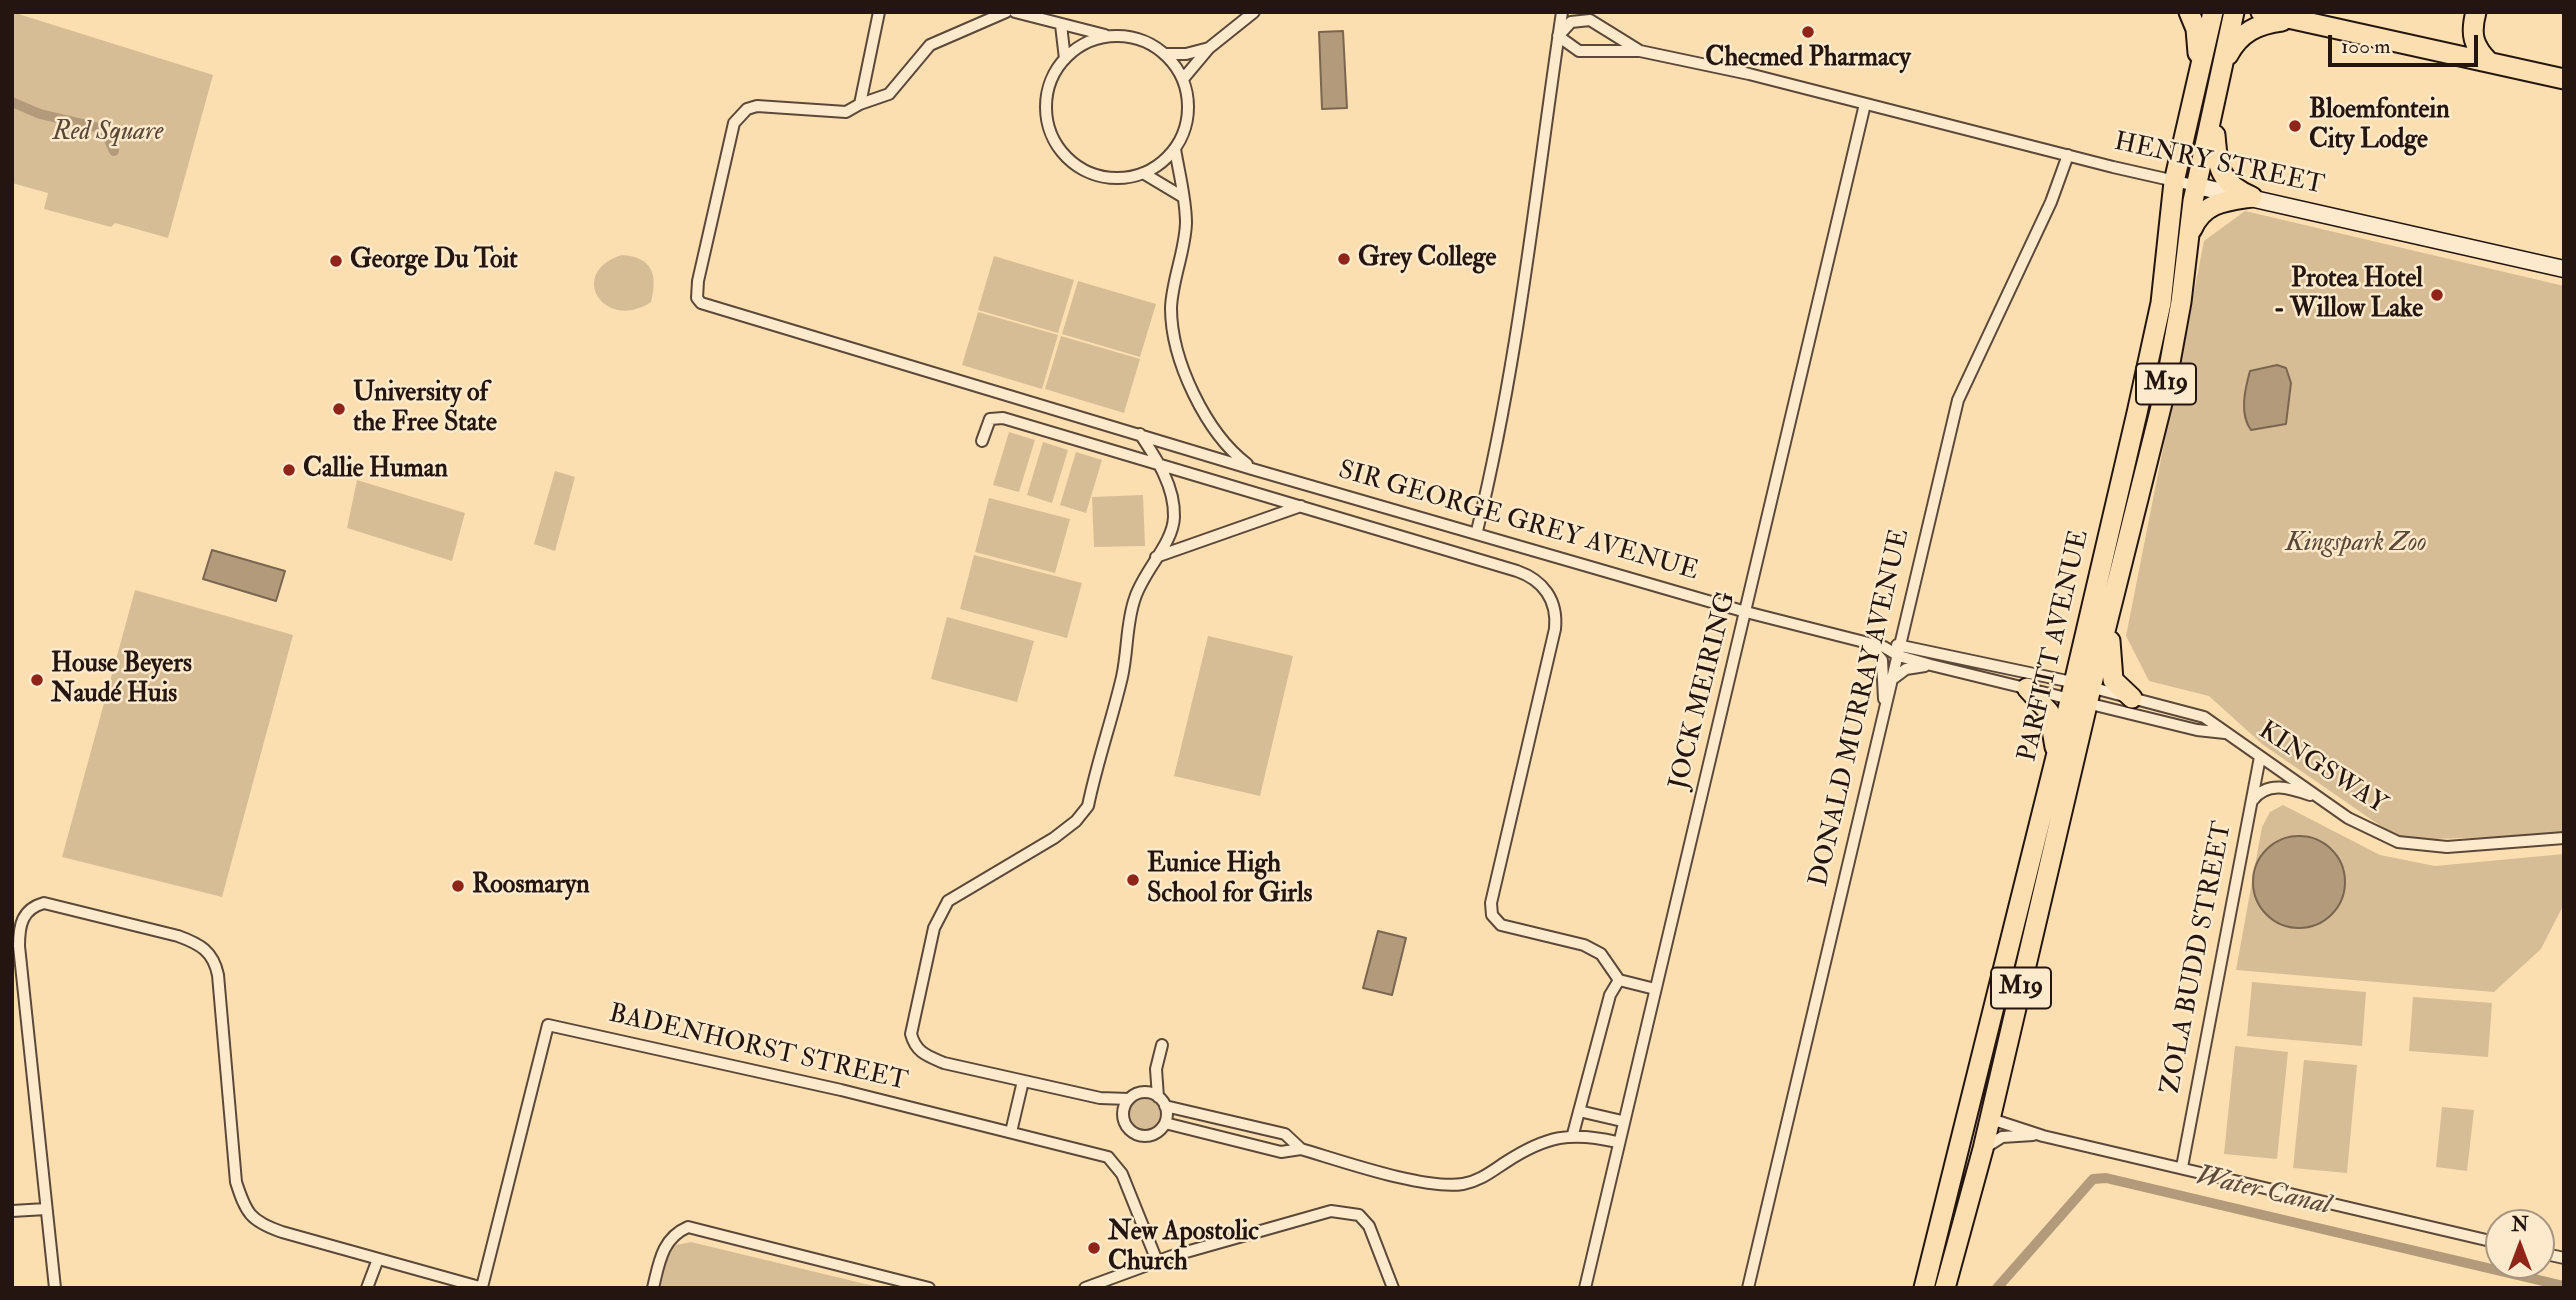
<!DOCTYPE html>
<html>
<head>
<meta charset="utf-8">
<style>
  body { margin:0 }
  #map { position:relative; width:2576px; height:1300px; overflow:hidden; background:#fcdfb1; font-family:"IM FELL Double Pica",serif }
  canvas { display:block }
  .frame { position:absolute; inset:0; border:14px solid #251510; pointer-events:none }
  .north { position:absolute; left:2485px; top:1209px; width:70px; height:70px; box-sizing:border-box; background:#fdeacc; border:2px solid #a79581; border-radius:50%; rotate:0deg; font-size:19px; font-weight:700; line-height:28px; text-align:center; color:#251510 }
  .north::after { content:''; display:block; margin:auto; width:24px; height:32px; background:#8f2418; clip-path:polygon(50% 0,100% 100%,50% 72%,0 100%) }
  .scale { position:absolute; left:2328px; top:35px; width:150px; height:32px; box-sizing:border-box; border:4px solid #251510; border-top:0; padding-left:9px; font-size:21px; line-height:24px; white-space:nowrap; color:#251510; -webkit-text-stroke:5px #fdeacc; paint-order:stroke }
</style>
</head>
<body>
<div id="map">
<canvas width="2576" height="1300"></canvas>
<div class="frame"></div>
<div class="north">N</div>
<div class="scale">100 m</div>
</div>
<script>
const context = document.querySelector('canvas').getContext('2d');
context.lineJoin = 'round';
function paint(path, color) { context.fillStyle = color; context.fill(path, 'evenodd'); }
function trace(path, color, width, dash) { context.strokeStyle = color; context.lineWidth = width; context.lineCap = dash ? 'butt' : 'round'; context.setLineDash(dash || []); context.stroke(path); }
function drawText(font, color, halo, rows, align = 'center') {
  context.font = font + ' "IM FELL Double Pica",serif'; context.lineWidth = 5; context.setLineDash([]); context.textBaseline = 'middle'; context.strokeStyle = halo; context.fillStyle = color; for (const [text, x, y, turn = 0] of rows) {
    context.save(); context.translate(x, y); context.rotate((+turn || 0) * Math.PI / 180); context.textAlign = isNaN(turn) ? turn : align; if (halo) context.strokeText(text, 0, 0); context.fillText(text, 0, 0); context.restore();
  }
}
paint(new Path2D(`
  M12 12 213 75 168 238 115 223 111 227 44 209 48 193 12 183Z
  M2245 211 2564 286V835L2401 840 2262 744 2209 696 2149 681 2126 636 2204 241Z
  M622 255C653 257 658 275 651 302 604 333 566 272 622 255Z
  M994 256 1074 280 1058 333 978 310Z
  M1078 281 1156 304 1140 357 1062 334Z
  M978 312 1058 335 1042 389 962 365Z
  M1061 336 1140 359 1124 413 1045 389Z
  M1009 432 1035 440 1019 492 993 485Z
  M1043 442 1068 450 1052 503 1027 495Z
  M1076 452 1102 460 1086 513 1060 505Z
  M555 471 575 477 555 551 534 544Z
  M357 480 465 513 452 561 347 528Z
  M1143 495 1145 546 1094 547 1092 497Z
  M989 498 1070 519 1055 573 975 552Z
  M974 555 1082 583 1067 638 960 609Z
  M135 590 293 635 222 897 62 857Z
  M947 617 1034 641 1017 702 931 679Z
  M1208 636 1293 656 1260 796 1174 776Z
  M2283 805 2380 855 2435 866 2564 854V904L2541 949 2494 992 2236 970 2262 827 2270 812Z
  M2252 982 2366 992 2362 1046 2247 1036Z
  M2413 997 2492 1003 2488 1057 2409 1051Z
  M2235 1046 2288 1052 2277 1159 2224 1154Z
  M2304 1060 2357 1065 2347 1173 2293 1168Z
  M1129 1114a16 16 0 1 1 32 0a16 16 0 1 1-32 0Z
  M2442 1107 2474 1110 2467 1171 2436 1167Z
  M691 1242 882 1288H660L668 1256 676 1245Z`), '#d7bd96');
const water = new Path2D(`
  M1343 31 1347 108 1322 109 1319 32Z
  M2277 365 2286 368 2291 383 2286 424 2251 430C2239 414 2245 389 2250 371Z
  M212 550 285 571 276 601 203 579Z
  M2253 882a46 46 0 1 1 92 0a46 46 0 1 1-92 0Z
  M1378 931 1406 938 1392 995 1363 988Z`);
paint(water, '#b39a7a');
trace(water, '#7a6550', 2);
trace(new Path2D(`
  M12 102 40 114 104 129 114 151
  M1997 1288 2093 1179 2106 1178 2564 1286`), '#b39a7a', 10);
const street = new Path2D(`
  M1006 12 930 45 889 94 860 104 846 112 757 106 747 109 734 123 698 281 697 298 701 303 1252 469 1746 612 1884 647 1899 656 1931 665 2197 730 2225 733
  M1015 12 1105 35
  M1061 25 1065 59
  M1560 34 1571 22 1590 20 1640 51
  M1558 36 1579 51H1640L1749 74 2113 167 2197 186
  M1046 107a71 71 0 1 1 142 0a71 71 0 1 1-142 0Z
  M1164 54H1186L1209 48
  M1183 79 1209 48 1254 12
  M860 104 879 12
  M1175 149C1179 173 1186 199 1186 223 1185 252 1172 280 1171 308 1171 360 1206 433 1247 464
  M1143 173 1183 197
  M982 441 990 419 1003 418 1517 571C1543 580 1558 600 1555 629L1491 903 1492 915 1501 925 1584 945 1601 954 1619 980 1655 989
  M1477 531C1519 360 1536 186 1562 12
  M1156 557 1301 506
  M1868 644 1882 660 1884 699
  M1897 645 2067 681 2204 717 2348 818 2398 842 2447 847 2564 838
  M1894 678 1906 669 1925 666
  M2252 801C2267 780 2290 788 2310 795
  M1123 1114a22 22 0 1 1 44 0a22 22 0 1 1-44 0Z
  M1158 1097 1156 1069 1162 1045
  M1129 1099 1100 1098 944 1063C928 1056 916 1053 911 1034L934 928 948 901 1054 838 1076 821 1088 806C1097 762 1112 720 1122 677 1128 650 1126 623 1135 598 1144 570 1173 544 1174 517 1175 486 1156 458 1140 434
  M1165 1106 1285 1134 1301 1149
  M1579 1111 1622 1121
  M1991 1119 2043 1136 2499 1243
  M1165 1123 1281 1152 1301 1149C1342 1161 1424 1190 1463 1184 1480 1181 1492 1171 1506 1162 1546 1136 1571 1131 1617 1142
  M1011 1132 1023 1081
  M1573 1134 1610 995 1619 980
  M1983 1149 2002 1137 2033 1135
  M2182 1167 2260 757
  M12 1211 46 1209
  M2541 1253 2564 1258
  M482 1287 548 1025 841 1090 1108 1157 1122 1174 1157 1261
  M55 1288 19 946C19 925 22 909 44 903L178 936C200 944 213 951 218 975L236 1182C246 1213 250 1221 282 1232L483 1288
  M367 1288 378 1259
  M653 1288C659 1263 662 1238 688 1227L929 1288
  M1085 1288 1172 1256 1331 1211 1359 1215 1369 1226 1393 1288
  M1585 1288 1865 104
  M1748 1288 1958 400 2051 202 2068 155`);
const secondary = new Path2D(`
  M2197 186 2564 269`);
const highway = new Path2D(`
  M2189 12 2196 29 2198 53
  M2261 12 2564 79
  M2476 12C2470 34 2473 46 2489 62
  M2228 55C2240 32 2258 24 2282 21
  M2215 135C2218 169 2219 182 2252 197
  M2192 229C2204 202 2226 201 2252 197
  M2110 641 2113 680 2132 698
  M2027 688 2049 712 2055 747
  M1924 1288 2068 709 2137 413 2161 303 2174 182 2213 12
  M1945 1288 1983 1149 2093 679 2164 395 2181 302 2193 201 2234 12`);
trace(street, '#5b4838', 14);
trace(secondary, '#251510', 19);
trace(highway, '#251510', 23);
trace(street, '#fdeacc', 10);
trace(secondary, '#fdeacc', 16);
trace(highway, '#fcdfb1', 19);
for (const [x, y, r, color] of [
  [1808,32,7,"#8f2418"],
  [2295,126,7,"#8f2418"],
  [1344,259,7,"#8f2418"],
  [336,261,7,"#8f2418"],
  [2437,295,7,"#8f2418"],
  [339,409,7,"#8f2418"],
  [289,470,7,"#8f2418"],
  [37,680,7,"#8f2418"],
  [1133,880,7,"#8f2418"],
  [458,886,7,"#8f2418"],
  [1094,1248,7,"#8f2418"]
]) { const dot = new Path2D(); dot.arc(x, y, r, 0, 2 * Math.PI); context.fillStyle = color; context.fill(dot); trace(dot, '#fdeacc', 2.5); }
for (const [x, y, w] of [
  [2166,384,60],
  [2021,988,60]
]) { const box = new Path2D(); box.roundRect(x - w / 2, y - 20.5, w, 41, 5); context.fillStyle = '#fdeacc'; context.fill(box); trace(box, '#251510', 2); }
drawText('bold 24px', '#251510', null, [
  ["M19",2166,384],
  ["M19",2021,988]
]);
drawText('bold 26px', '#251510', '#fdeacc', [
  ["Checmed Pharmacy",1808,59,"center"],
  ["Bloemfontein",2309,111],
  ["City Lodge",2309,141],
  ["Grey College",1358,259],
  ["George Du Toit",350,261],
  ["Protea Hotel",2423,280,"right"],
  ["- Willow Lake",2423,310,"right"],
  ["University of",353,394],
  ["the Free State",353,424],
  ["Callie Human",303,470],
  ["House Beyers",51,665],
  ["Naudé Huis",51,695],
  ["Eunice High",1147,865],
  ["School for Girls",1147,895],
  ["Roosmaryn",472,886],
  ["New Apostolic",1108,1233],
  ["Church",1108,1263]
], 'left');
drawText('italic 26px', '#5a4738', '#fdeacc', [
  ["Red Square",108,133],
  ["Kingspark Zoo",2356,544]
]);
drawText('26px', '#251510', '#fdeacc', [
  ["HENRY STREET",2219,165,12],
  ["SIR GEORGE GREY AVENUE",1518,522,16],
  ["PARFITT AVENUE",2055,646,-77],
  ["JOCK MEIRING",1704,691,-76],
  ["DONALD MURRAY AVENUE",1861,708,-77],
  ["KINGSWAY",2322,769,33],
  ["ZOLA BUDD STREET",2198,958,-79],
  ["BADENHORST STREET",758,1049,13]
]);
drawText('italic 28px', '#5e4a3a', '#fdeacc', [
  ["Water Canal",2263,1192,13]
]);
</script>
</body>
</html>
